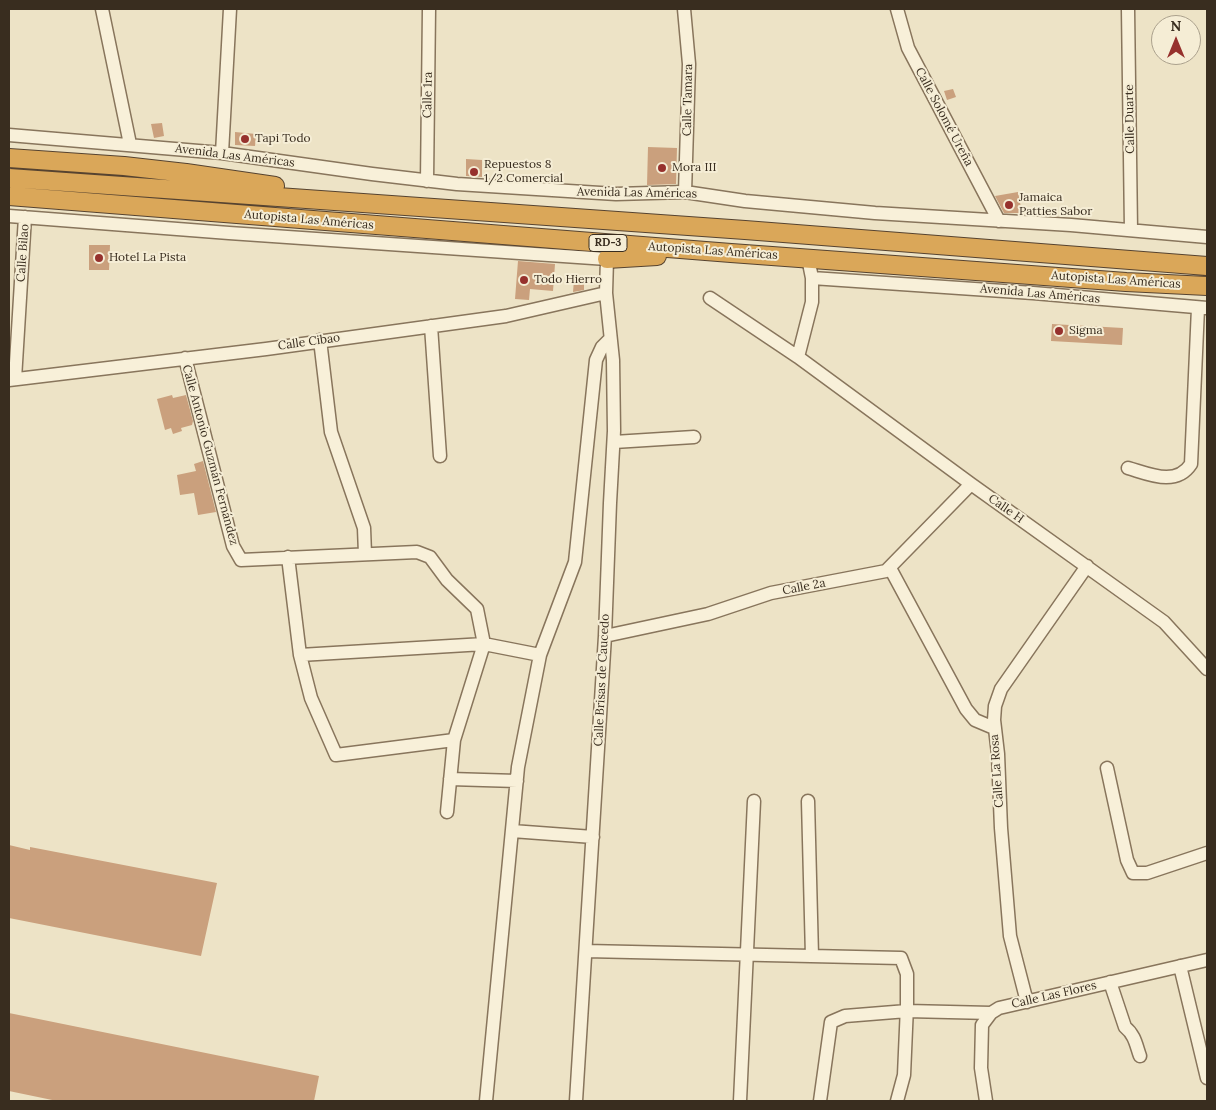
<!DOCTYPE html>
<html>
<head>
<meta charset="utf-8">
<style>
  body { margin:0 }
  #map { position:relative; width:1216px; height:1110px; overflow:hidden; background:#ede3c6; font-family:Lora,serif }
  canvas { display:block }
  .frame { position:absolute; inset:0; border:10px solid #392d1f; pointer-events:none }
  .north { position:absolute; left:1151px; top:15px; width:50px; height:50px; box-sizing:border-box; background:#f5edd5; border:1px solid #aaa08c; border-radius:50%; rotate:0deg; font-size:14px; font-weight:700; line-height:20px; text-align:center; color:#392d1f }
  .north::after { content:''; display:block; margin:auto; width:18px; height:22px; background:#96312d; clip-path:polygon(50% 0,100% 100%,50% 72%,0 100%) }
</style>
</head>
<body>
<div id="map">
<canvas width="1216" height="1110"></canvas>
<div class="frame"></div>
<div class="north">N</div>
</div>
<script>
const context = document.querySelector('canvas').getContext('2d');
context.lineJoin = 'round';
function paint(path, color) { context.fillStyle = color; context.fill(path, 'evenodd'); }
function trace(path, color, width, dash) { context.strokeStyle = color; context.lineWidth = width; context.lineCap = dash ? 'butt' : 'round'; context.setLineDash(dash || []); context.stroke(path); }
function drawText(font, color, halo, rows, align = 'center') {
  context.font = font + ' Lora,serif'; context.lineWidth = 4; context.setLineDash([]); context.textBaseline = 'middle'; context.strokeStyle = halo; context.fillStyle = color; for (const [text, x, y, turn = 0] of rows) {
    context.save(); context.translate(x, y); context.rotate((+turn || 0) * Math.PI / 180); context.textAlign = isNaN(turn) ? turn : align; if (halo) context.strokeText(text, 0, 0); context.fillText(text, 0, 0); context.restore();
  }
}
paint(new Path2D(`
  M953 89 956 97 947 100 944 91Z
  M162 123 164 136 154 138 151 124Z
  M235 132 256 134 255 146 235 145Z
  M648 147 677 148 676 184 647 185Z
  M466 159 482 160V177L466 176Z
  M1018 192 1022 213H1004L995 196Z
  M89 245H110L109 270H89Z
  M518 261 555 264 553 291 530 289 529 300 515 299Z
  M574 280H584V290L573 292Z
  M1052 324 1123 328 1122 345 1051 341Z
  M172 395 173 398 186 395 193 421 192 425 181 428 182 431 173 434 171 428 165 430 157 399Z
  M203 461 216 512 198 515 194 493 180 495 177 475 196 471 194 464Z
  M9 845 30 850V847L217 883 201 956 9 918Z
  M9 1013 319 1076 314 1101H57L9 1091Z`), '#caa07d');
const minor = new Path2D(`
  M102 9 130 144
  M684 9 689 64 685 192
  M897 9 908 48 999 221
  M1128 9 1131 230
  M9 135 222 153 372 174 457 184 616 194 685 192 745 201 875 213 1071 225 1207 237
  M222 153 230 9
  M427 181 429 9
  M9 216 229 233 607 259 606 293 613 360 614 431 610 503 605 636 576 1101
  M812 278 1033 293 1207 308
  M710 298 798 357 971 484 1164 622 1207 669
  M431 326 440 456
  M320 340 331 432 364 528 365 554
  M798 357 812 302V278L808 258
  M185 358 233 546 241 560 417 552 430 557 447 580 477 609 484 644 454 740 447 812
  M15 379 25 217
  M9 380 266 349 506 316 606 293
  M614 442 694 437
  M1128 468C1149 474 1176 487 1191 464L1198 308
  M288 557 300 655 311 698 336 755 454 740
  M890 568 966 709 975 720 994 728
  M605 636 708 614 771 593 886 571 971 484
  M300 655 484 644 540 655
  M1107 768 1127 860 1133 873H1147L1207 853
  M450 779 517 781
  M808 801 812 956
  M512 831 593 837
  M586 951 901 958 907 974V1006L904 1075 897 1101
  M1180 966 1207 1078
  M1110 982 1125 1027C1135 1035 1136 1045 1140 1056
  M1027 1002 1010 936 1001 828 998 754 994 720 995 706 1001 689 1087 566
  M486 1101 518 767 540 655 575 562 596 360 602 347 610 339
  M740 1101 754 801
  M820 1101 831 1022 845 1016 907 1011 991 1013
  M986 1101 981 1068 982 1025 991 1013 999 1008 1207 960`);
const highway = new Path2D(`
  M9 158 124 166 186 173 275 186
  M9 178 745 230 1207 266
  M9 196 731 253 1126 282 1207 286
  M607 259 657 256`);
trace(minor, '#88755c', 15);
trace(highway, '#564330', 20);
trace(minor, '#f8f0d9', 12);
trace(highway, '#daa759', 18);
for (const [x, y, r, color] of [
  [245,139,5,"#96312d"],
  [662,168,5,"#96312d"],
  [474,172,5,"#96312d"],
  [1009,205,5,"#96312d"],
  [99,258,5,"#96312d"],
  [524,280,5,"#96312d"],
  [1059,331,5,"#96312d"]
]) { const dot = new Path2D(); dot.arc(x, y, r, 0, 2 * Math.PI); context.fillStyle = color; context.fill(dot); trace(dot, '#f5edd5', 2); }
for (const [x, y, w] of [
  [608,243,38]
]) { const box = new Path2D(); box.roundRect(x - w / 2, y - 8.5, w, 17, 4); context.fillStyle = '#f5edd5'; context.fill(box); trace(box, '#392d1f', 1); }
drawText('bold 11px', '#392d1f', null, [
  ["RD-3",608,243]
]);
drawText('12px', '#392d1f', '#f5edd5', [
  ["Calle 1ra",428,95,-89],
  ["Calle Tamara",688,100,-89],
  ["Calle Solomé Ureña",944,117,62],
  ["Calle Duarte",1130,119,-91],
  ["Avenida Las Américas",235,156,7],
  ["Avenida Las Américas",637,193,1],
  ["Autopista Las Américas",309,220,5],
  ["Autopista Las Américas",713,251,4],
  ["Calle Bilao",23,253,-86],
  ["Autopista Las Américas",1116,280,4],
  ["Avenida Las Américas",1040,294,5],
  ["Calle Cibao",309,342,-8],
  ["Calle Antonio Guzmán Fernández",210,455,75],
  ["Calle H",1006,509,35],
  ["Calle 2a",804,587,-11],
  ["Calle Brisas de Caucedo",602,680,-87],
  ["Calle La Rosa",997,771,-94],
  ["Calle Las Flores",1054,995,-13]
]);
drawText('12px', '#392d1f', '#f5edd5', [
  ["Tapi Todo",255,139],
  ["Repuestos 8",484,165],
  ["1/2 Comercial",484,179],
  ["Mora III",672,168],
  ["Jamaica",1019,198],
  ["Patties Sabor",1019,212],
  ["Hotel La Pista",109,258],
  ["Todo Hierro",534,280],
  ["Sigma",1069,331]
], 'left');
</script>
</body>
</html>
